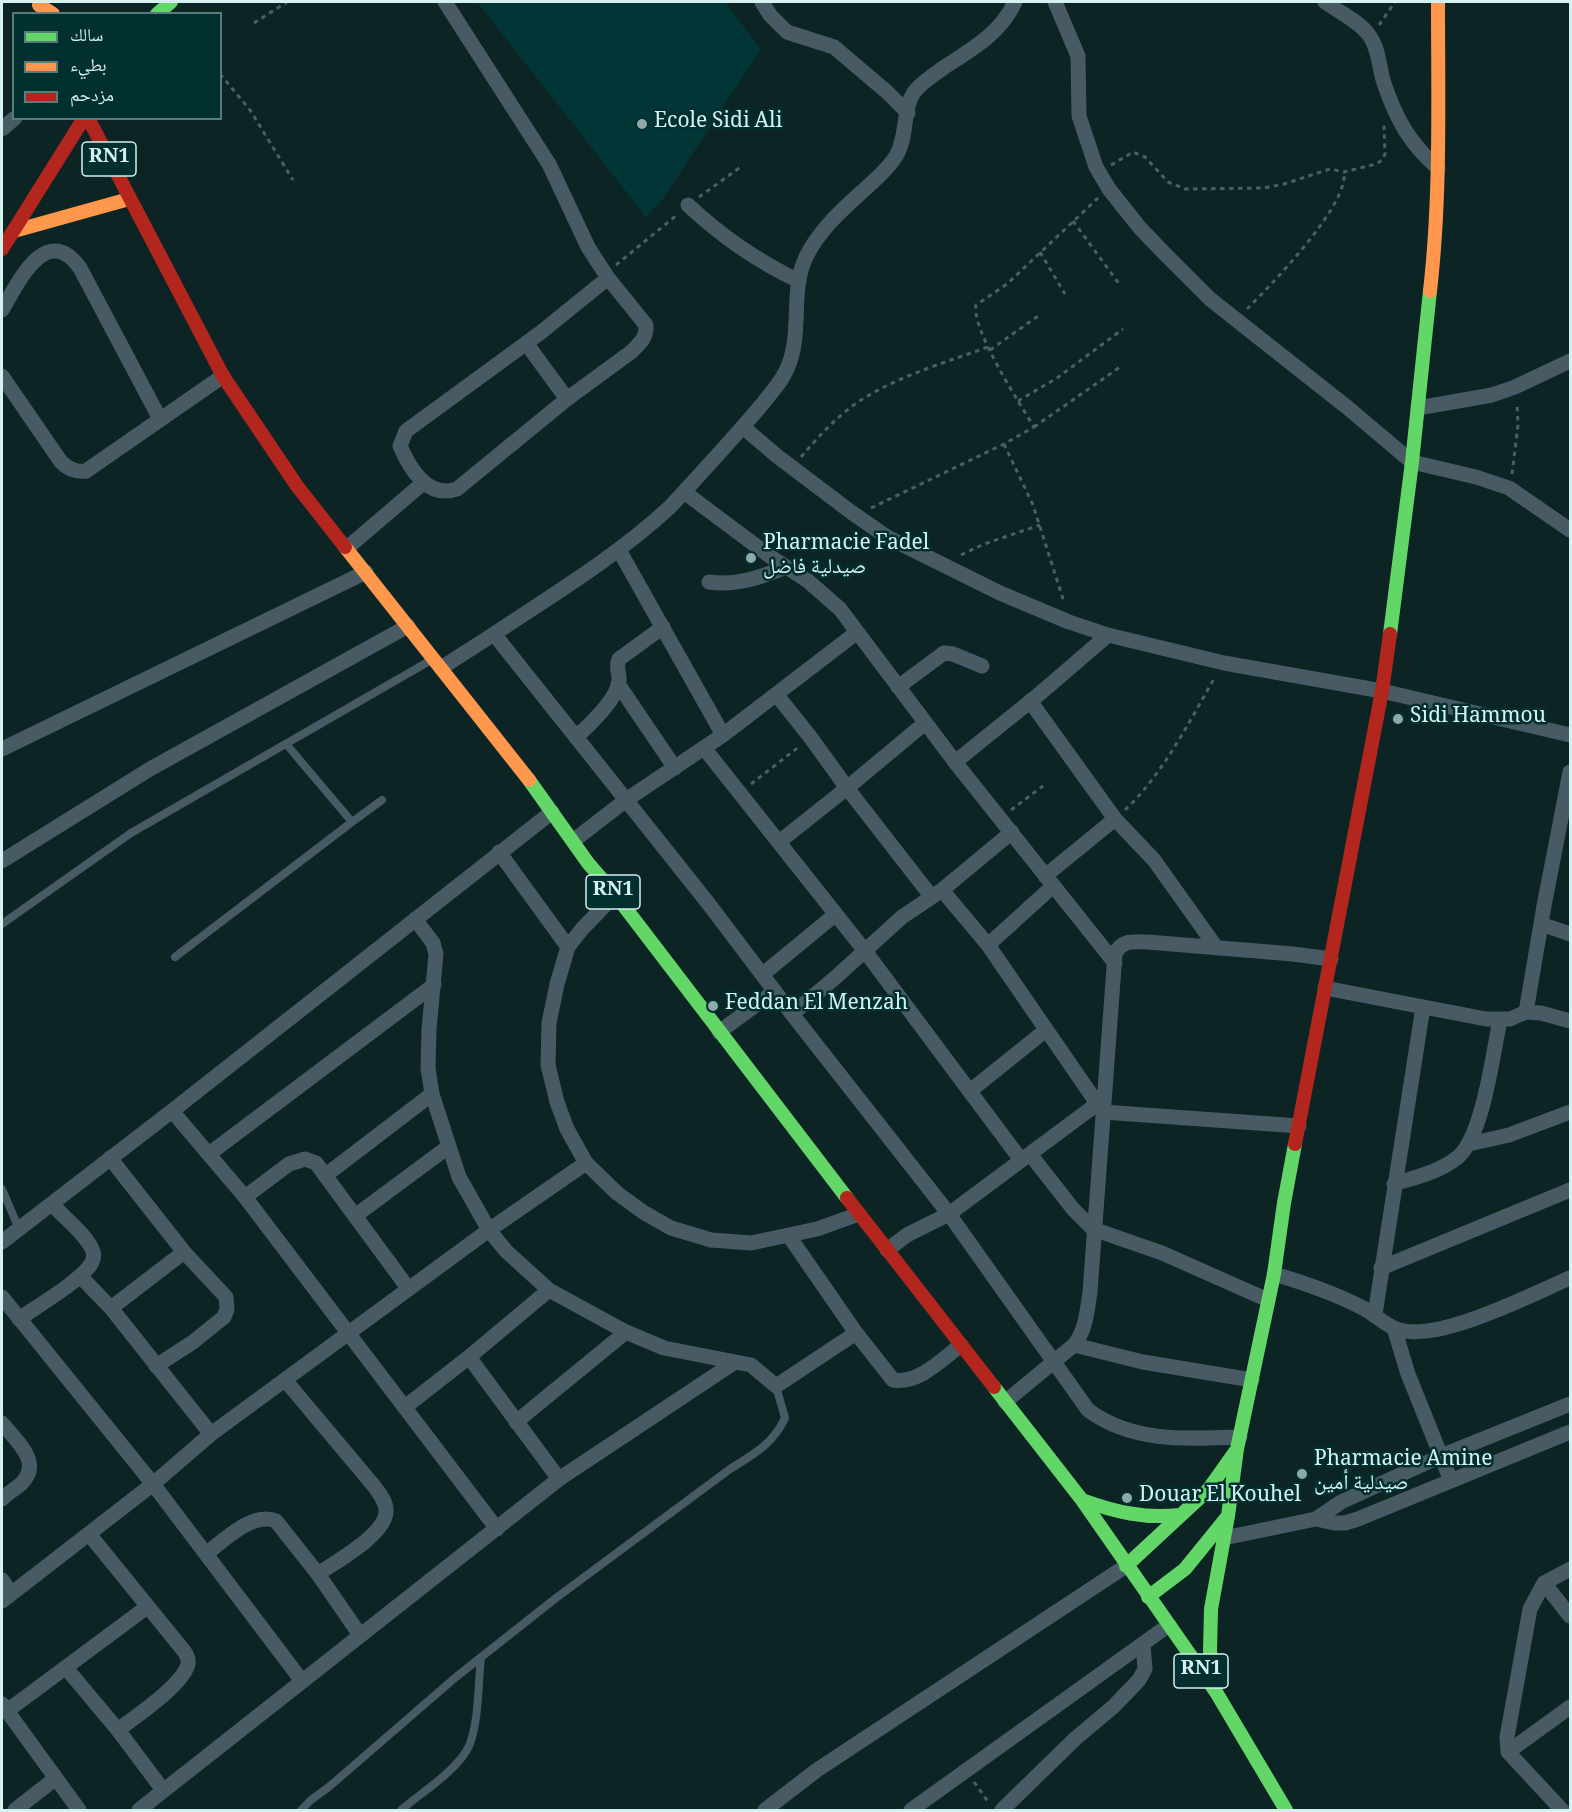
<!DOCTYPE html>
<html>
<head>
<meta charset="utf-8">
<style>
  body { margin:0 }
  #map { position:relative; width:1572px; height:1812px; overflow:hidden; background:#0c2424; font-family:Georgia,"Noto Naskh Arabic",serif }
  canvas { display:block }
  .frame { position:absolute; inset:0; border:3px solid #d5f1f0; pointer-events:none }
  .legend { position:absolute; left:12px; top:12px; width:210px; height:108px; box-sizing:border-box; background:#022f2f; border:2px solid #567d7c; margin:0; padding:8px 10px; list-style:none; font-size:18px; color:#d5f1f0 }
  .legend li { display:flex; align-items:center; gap:12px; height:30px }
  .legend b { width:30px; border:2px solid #567d7c }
</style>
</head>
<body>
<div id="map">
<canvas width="1572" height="1812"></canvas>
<div class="frame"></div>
<ul class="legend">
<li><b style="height:8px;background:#63d668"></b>سالك</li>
<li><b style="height:8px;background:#ff974d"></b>بطيء</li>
<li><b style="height:8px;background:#b3261e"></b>مزدحم</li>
</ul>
</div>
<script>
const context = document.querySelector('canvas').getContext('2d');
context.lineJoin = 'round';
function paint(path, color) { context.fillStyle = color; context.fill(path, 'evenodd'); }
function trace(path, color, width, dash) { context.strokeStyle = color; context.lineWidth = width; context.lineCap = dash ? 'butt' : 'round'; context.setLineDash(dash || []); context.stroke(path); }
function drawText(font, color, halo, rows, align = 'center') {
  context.font = font + ' Georgia,"Noto Naskh Arabic",serif'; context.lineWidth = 5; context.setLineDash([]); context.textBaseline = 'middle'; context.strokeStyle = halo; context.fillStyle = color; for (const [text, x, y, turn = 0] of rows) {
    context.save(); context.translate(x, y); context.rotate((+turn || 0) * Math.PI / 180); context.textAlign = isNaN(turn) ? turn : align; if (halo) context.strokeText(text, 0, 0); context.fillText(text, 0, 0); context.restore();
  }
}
paint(new Path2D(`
  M477 2H725L761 49 663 199 646 217Z`), '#023535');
trace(new Path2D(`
  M254 23 287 2
  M1379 25 1395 2
  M220 74 250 110 293 180
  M1111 165 1133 152 1145 157 1168 182 1185 189 1264 188 1284 184 1330 169 1344 172 1376 164 1382 160 1385 154 1384 125
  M699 197 742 166
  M1073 221 1120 285
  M1040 252 1065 294
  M616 265 678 214
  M1247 309C1271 285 1349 205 1344 172
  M990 350 1041 314
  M1018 401 1057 378 1123 329
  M1034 427 1120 367
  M1004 444 1033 505 1064 602
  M801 457C819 436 838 415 861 400 899 376 946 362 988 347
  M1512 474 1518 425 1517 403
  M871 508 1004 444 1034 427C1020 404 971 329 976 305L1007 284 1098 198
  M961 555 984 544 1040 525
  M751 784 800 746
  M1011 810 1043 786
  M1125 810C1163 774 1189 722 1215 677
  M974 1782 989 1803`), '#4d5e64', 3, [4.5, 4.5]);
trace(new Path2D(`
  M287 745 352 822 382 800
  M2 924 131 833 433 659
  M175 957 352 822
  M2 1189 19 1229
  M301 1810 311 1800 330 1786 456 1677 556 1598 730 1469C754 1454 773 1444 785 1418L776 1386
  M401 1810C421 1793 458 1770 469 1746 479 1722 478 1684 481 1657`), '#485a64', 8);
trace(new Path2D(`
  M445 2 549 164 588 247 608 278 540 333 406 431 400 446C410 469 428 499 457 489L567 399 631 352C640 343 647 338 646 325L608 278
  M762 2 770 15 787 32 834 47 887 92 908 113
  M1015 2C1000 34 972 49 943 68 934 75 922 82 915 91 902 108 908 137 896 156 888 169 876 179 865 189 843 209 819 230 806 257 790 291 802 330 789 364 784 379 773 390 764 402 734 438 702 472 670 507 617 556 554 594 494 634L708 903 792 1014 949 1214 1088 1410C1133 1443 1186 1439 1240 1437
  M1055 2 1078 56 1079 116 1096 167 1109 189 1140 228 1164 253 1210 299 1348 408 1412 462 1476 477 1509 488 1570 530
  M1325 2C1339 12 1359 21 1369 35 1379 48 1379 68 1384 83 1396 119 1410 144 1438 168
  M2 129 15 118
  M688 205C721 236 759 262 799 281
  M2 310C18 283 46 221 80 268L160 419
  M526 343 567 399
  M2 376 61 462C69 469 75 472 86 471L223 376
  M1418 408 1492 395 1515 387 1570 361
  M743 427 777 456 851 512 887 537 1000 593 1069 622 1108 635 1224 663 1382 691 1570 735
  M684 492 771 557 808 581 840 609 955 762 1115 963
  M347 548 423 483
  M619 550 723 735
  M709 582C736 586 762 577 786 567
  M441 668 494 634
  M618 684 675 768
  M898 687 944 653 953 654 982 666
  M776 694 811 738 847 788 779 842
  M1030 701 1115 819 1045 876
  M925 723 847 788 931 896
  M576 737C589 726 617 699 619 681 620 673 615 668 619 659L663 627
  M704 748 865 951 1021 1160
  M2 749 366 572
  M955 762 1037 696 1108 635
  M1115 819 1154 860 1216 947
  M573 841 626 800 723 735 856 633
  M499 852 568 947
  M2 861 150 769 408 626
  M942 890 988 945 1103 1112 1299 1126
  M614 893 613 897 582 929 568 947 557 984 549 1023 548 1065 557 1102 567 1129 586 1163 617 1193 643 1212 671 1228 711 1240 751 1243 817 1229 859 1214
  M415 919 433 943 436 954 429 1029 428 1068 432 1094 459 1177 489 1230 506 1251 549 1290 626 1332 664 1348 751 1365 776 1386 856 1333 789 1236
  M1541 924 1570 934
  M988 945 1052 887
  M763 974 836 914
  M1325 988 1486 1019H1510L1526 1012 1541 1013 1570 1021
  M1526 1012 1544 906 1570 772
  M792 1014 836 977 902 917 942 890 1012 832
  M719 1032 775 991
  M970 1091 1046 1030
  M172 1111 245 1197 497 1529
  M1469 1144 1509 1135 1570 1112
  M209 1154 434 985
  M1030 1154 1073 1209 1093 1229 1162 1253 1268 1300
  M110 1158 184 1252 226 1297 227 1309 224 1317 193 1342 156 1366
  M326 1175 432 1094
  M1394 1184C1416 1177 1440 1172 1458 1157 1483 1136 1493 1053 1500 1020
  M245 1197 289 1164 305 1159 316 1163 408 1288
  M355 1216 448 1147
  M2 1242 172 1111 552 812
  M887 1250 907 1235 949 1214 1097 1104
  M1381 1268 1570 1190
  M1274 1274C1305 1283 1334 1293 1363 1308 1374 1314 1383 1323 1394 1328 1433 1346 1532 1294 1570 1278
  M80 1276 111 1308 211 1434
  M2 1297 153 1484 302 1681
  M111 1308 184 1252
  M1375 1314 1423 1007
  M19 1319C36 1307 84 1279 92 1262 94 1258 94 1253 92 1249 84 1232 64 1218 52 1204
  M1394 1328 1408 1374 1451 1481
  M856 1333 893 1380C919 1384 941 1360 961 1345
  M1074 1345 1143 1362 1252 1380
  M469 1357 559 1479
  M285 1380 374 1486C379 1493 387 1502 386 1512 385 1535 335 1562 318 1574
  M1005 1402 1074 1345C1086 1330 1087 1311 1090 1292L1115 954C1122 939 1134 942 1148 942L1293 954 1331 959
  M405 1407 469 1357 549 1290
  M516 1422 626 1332
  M2 1423C15 1440 44 1462 21 1484 15 1489 8 1493 2 1499
  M1316 1519 1341 1502 1441 1456 1570 1404
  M89 1534 184 1651C187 1655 189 1659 188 1664 183 1685 136 1716 118 1730
  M1224 1538 1316 1519 1334 1523H1345L1358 1519 1570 1432
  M206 1554C223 1541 253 1511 276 1521L318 1574 360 1635
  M2 1580 11 1593
  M1544 1583 1570 1616
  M2 1601 153 1484 211 1434 489 1230 586 1163
  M66 1668 118 1730 163 1790
  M2 1704 79 1810
  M7 1711 147 1607
  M1508 1752 1570 1707
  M15 1810 56 1778
  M139 1810 559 1479 735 1362
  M765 1810 817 1770 1126 1566
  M911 1810 1169 1625
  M1002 1810 1076 1738 1113 1707 1139 1680 1145 1669 1143 1644
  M1562 1810 1508 1752 1507 1737 1530 1609 1544 1583 1570 1569`), '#485a64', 15);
trace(new Path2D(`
  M157 14 171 2
  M1390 634 1412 462 1430 291
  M529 780 588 863 614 893 847 1198
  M994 1387 1082 1500 1216 1692 1286 1810
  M1082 1500C1115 1512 1145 1519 1180 1515
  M1126 1566 1208 1490 1235 1452
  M1148 1597 1185 1569 1228 1516 1237 1449 1274 1274 1284 1203 1295 1144
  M1216 1688 1210 1651 1211 1609 1228 1516`), '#63d668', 14);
trace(new Path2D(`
  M39 5 53 14
  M14 231 129 199
  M1430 291C1441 195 1438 98 1438 2
  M345 547 529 780`), '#ff974d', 14);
trace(new Path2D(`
  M88 118 223 376 297 486 345 547
  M2 249 84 118
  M1295 1144 1382 691 1390 634
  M847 1198 994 1387`), '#b3261e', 14);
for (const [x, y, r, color] of [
  [642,124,6,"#8fa9a9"],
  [751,558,6,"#8fa9a9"],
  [1398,719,6,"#8fa9a9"],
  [713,1006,6,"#8fa9a9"],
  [1302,1474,6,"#8fa9a9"],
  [1127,1498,6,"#8fa9a9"]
]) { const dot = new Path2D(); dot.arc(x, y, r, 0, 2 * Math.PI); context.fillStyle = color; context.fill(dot); trace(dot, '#022f2f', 2); }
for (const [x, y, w] of [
  [109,159,54],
  [613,892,54],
  [1201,1671,54]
]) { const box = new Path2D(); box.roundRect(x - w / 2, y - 17, w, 34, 4.5); context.fillStyle = '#022f2f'; context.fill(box); trace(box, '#d5f1f0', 1.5); }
drawText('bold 20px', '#d5f1f0', null, [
  ["RN1",109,159],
  ["RN1",613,892],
  ["RN1",1201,1671]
]);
drawText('21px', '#d5f1f0', '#022f2f', [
  ["Ecole Sidi Ali",654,124],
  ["Pharmacie Fadel",763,546],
  ["صيدلية فاضل",763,570],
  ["Sidi Hammou",1410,719],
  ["Feddan El Menzah",725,1006],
  ["Pharmacie Amine",1314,1462],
  ["صيدلية أمين",1314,1486],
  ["Douar El Kouhel",1139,1498]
], 'left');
</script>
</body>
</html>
